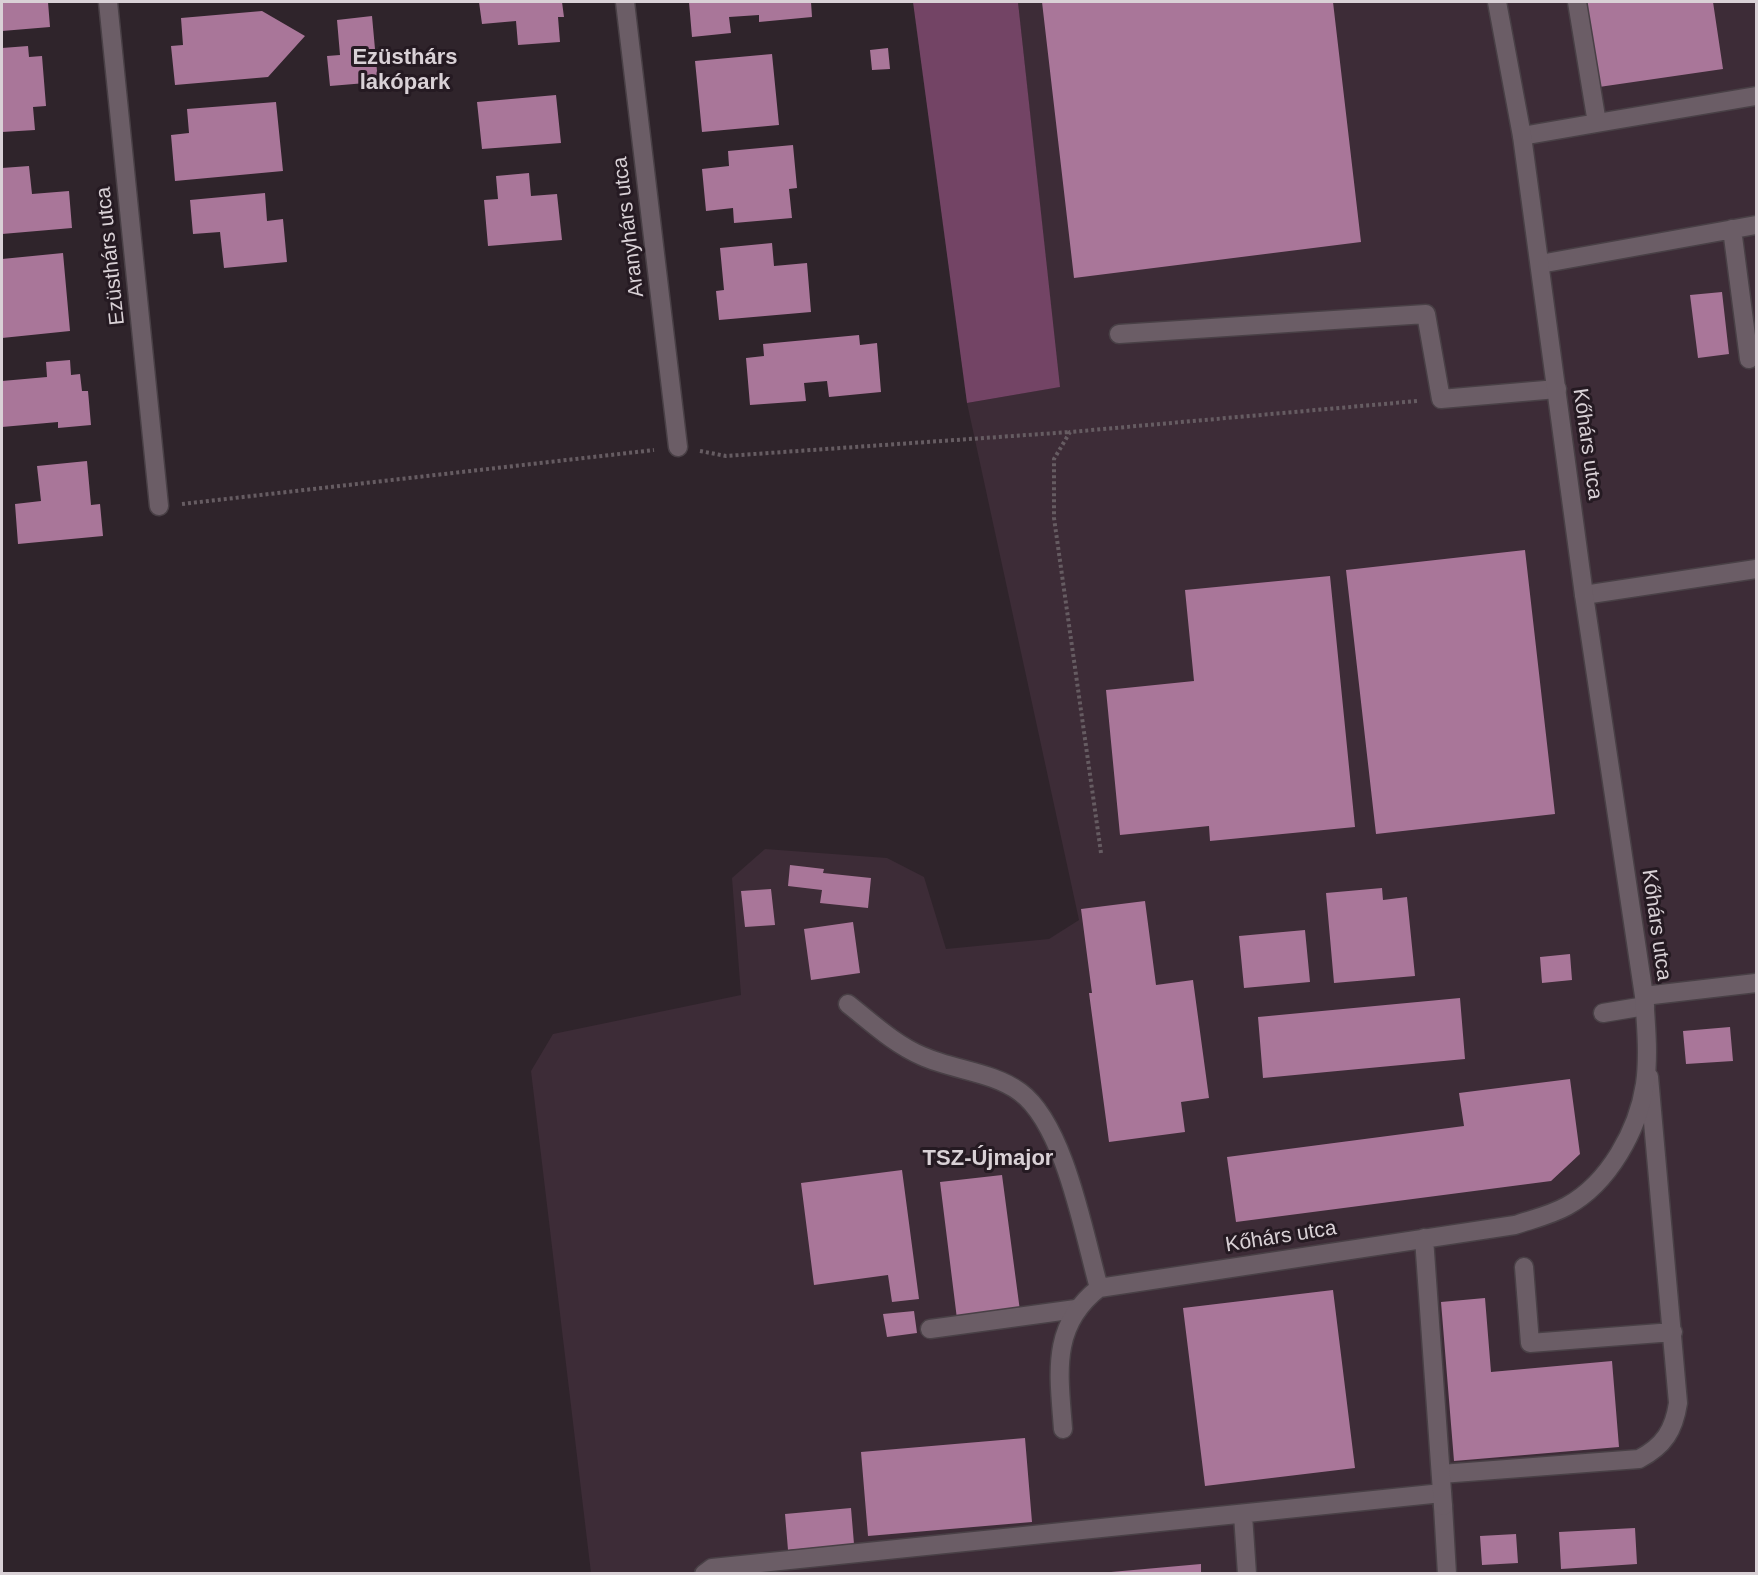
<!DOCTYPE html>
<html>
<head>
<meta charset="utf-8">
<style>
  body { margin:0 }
  #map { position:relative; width:1758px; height:1575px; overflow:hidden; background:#2f242b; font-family:Helvetica,sans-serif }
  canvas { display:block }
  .frame { position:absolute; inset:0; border:3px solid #d9d1d6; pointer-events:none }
</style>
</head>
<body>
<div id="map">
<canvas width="1758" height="1575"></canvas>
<div class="frame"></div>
</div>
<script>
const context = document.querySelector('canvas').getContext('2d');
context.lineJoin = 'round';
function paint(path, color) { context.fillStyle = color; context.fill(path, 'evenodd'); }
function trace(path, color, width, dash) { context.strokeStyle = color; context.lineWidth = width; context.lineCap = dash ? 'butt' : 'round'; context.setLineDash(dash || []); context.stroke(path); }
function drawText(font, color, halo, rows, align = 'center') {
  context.font = font + ' Helvetica,sans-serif'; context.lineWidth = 6; context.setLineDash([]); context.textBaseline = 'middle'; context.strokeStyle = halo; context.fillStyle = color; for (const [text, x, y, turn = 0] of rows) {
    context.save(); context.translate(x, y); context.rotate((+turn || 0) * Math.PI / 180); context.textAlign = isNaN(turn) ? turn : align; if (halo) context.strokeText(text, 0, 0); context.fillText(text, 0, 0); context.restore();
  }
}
paint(new Path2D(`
  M1018 2H1756V1573H591L531 1071 553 1034 741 995 732 878 765 849 887 858 924 877 946 949 1049 939 1079 920 967 403 1059 387Z`), '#3d2c37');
paint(new Path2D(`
  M913 2H1018L1060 387 967 403Z`), '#734465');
paint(new Path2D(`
  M2 2H48L50 27 2 31Z
  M479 2H562L564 17H558L560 42 518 45 516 21 482 24Z
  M689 2H811L812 17 759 22V15L729 17 731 33 692 37Z
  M1042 2H1333L1361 242 1074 278Z
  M1586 2H1713L1723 69 1599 87Z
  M262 11 305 36 268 77 175 85 171 46 183 45 181 18Z
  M372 16 378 82 330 86 327 56 340 55 337 20Z
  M28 46 29 57 42 56 46 106 33 107 35 130 2 132V48Z
  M888 48 890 69 872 70 870 50Z
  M772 54 779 125 702 132 695 61Z
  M556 95 561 143 482 149 477 102Z
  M276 102 283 171 175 181 171 135 189 133 187 109Z
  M793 145 797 188 789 189 792 218 734 223 733 208 706 211 702 169 729 166 728 151Z
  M29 166 32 194 69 191 72 228 2 234V168Z
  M529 173 531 196 557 194 562 240 488 246 484 200 498 199 496 176Z
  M265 193 267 221 283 219 287 262 224 268 220 232 193 234 190 200Z
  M772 243 774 266 807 263 811 312 719 320 716 291 724 290 720 248Z
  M63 253 70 331 2 338V259Z
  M1722 292 1729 354 1698 358 1690 295Z
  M859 335 860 345 877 343 881 392 829 397 827 381 804 383 806 401 750 405 746 358 764 356 763 344Z
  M70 360 71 375 80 374 82 391H88L91 425 58 428V422L2 427V381L47 377 46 362Z
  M87 461 91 505 100 504 103 536 18 544 15 504 41 501 37 466Z
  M1525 550 1555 814 1376 834 1346 570Z
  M1330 576 1355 827 1210 841 1209 826 1120 835 1106 690 1194 681 1185 590Z
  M790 865 824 869 823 873 871 878 868 908 820 903 822 890 788 886Z
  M1382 888 1383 900 1407 897 1415 976 1334 983 1326 893Z
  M771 889 775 925 745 927 741 891Z
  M1145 901 1156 985 1193 980 1209 1098 1181 1102 1185 1132 1109 1142 1089 993H1092L1081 909Z
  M853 922 860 973 811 980 804 929Z
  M1305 930 1310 982 1244 988 1239 936Z
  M1570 954 1572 980 1542 983 1540 957Z
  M1460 998 1465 1059 1263 1078 1258 1017Z
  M1730 1027 1733 1061 1686 1064 1683 1031Z
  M1570 1079 1580 1154 1551 1181 1236 1222 1227 1157 1464 1126 1459 1093Z
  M902 1170 919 1299 892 1302 888 1275 814 1285 801 1183Z
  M1002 1175 1020 1311 957 1319 940 1182Z
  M1333 1290 1355 1468 1205 1486 1183 1308Z
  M1485 1298 1491 1372 1612 1361 1619 1447 1454 1461 1441 1302Z
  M914 1311 917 1333 887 1337 883 1314Z
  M1025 1438 1032 1522 868 1536 861 1452Z
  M851 1508 854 1544 788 1550 785 1514Z
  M1635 1528 1637 1564 1561 1569 1559 1532Z
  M1516 1534 1518 1563 1482 1565 1480 1536Z
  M1201 1564V1574H1111V1572Z`), '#a97699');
const lane = new Path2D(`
  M1597 123 1756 96
  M1522 136 1597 123 1577 2
  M1732 229 1749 359
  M1540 264 1756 225
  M1119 334 1426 314 1441 399 1557 389
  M1584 595 1756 569
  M1603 1013 1645 1006
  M1524 1267 1530 1343 1673 1332
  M930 1329 1076 1309
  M1441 1474 1639 1459C1664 1446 1674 1430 1678 1403L1649 1077
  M1443 1506 1447 1574
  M1243 1515 1247 1574
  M704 1574 712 1568 1442 1493`);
const street = new Path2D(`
  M108 2 159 506
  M625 2 678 447
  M1644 996 1756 983
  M848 1004C871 1022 894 1044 922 1056 953 1070 993 1072 1020 1092 1065 1125 1084 1235 1099 1288
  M1424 1238 1443 1506
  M1063 1429C1059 1374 1050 1326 1099 1288L1515 1225C1533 1219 1551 1215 1567 1206 1609 1183 1638 1130 1645 1084 1649 1056 1646 1024 1644 996L1584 595 1522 136 1497 2`);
trace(lane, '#494046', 21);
trace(street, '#494046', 21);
trace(new Path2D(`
  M700 451 726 456 1070 432
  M182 504 654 450
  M1101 853 1054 518V459L1070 432 1417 401`), '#665c62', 4, [3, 3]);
trace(lane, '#6b5d66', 18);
trace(street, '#6b5d66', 18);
drawText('21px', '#d9d1d6', '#251a22', [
  ["Aranyhárs utca",629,227,-97],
  ["Ezüsthárs utca",111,256,-96],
  ["Kőhárs utca",1587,444,82],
  ["Kőhárs utca",1656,925,82],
  ["Kőhárs utca",1281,1237,-9]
]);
drawText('bold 22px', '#d9d1d6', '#251a22', [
  ["Ezüsthárs",405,58],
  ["lakópark",405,83],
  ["TSZ-Újmajor",988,1159]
]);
</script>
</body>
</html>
